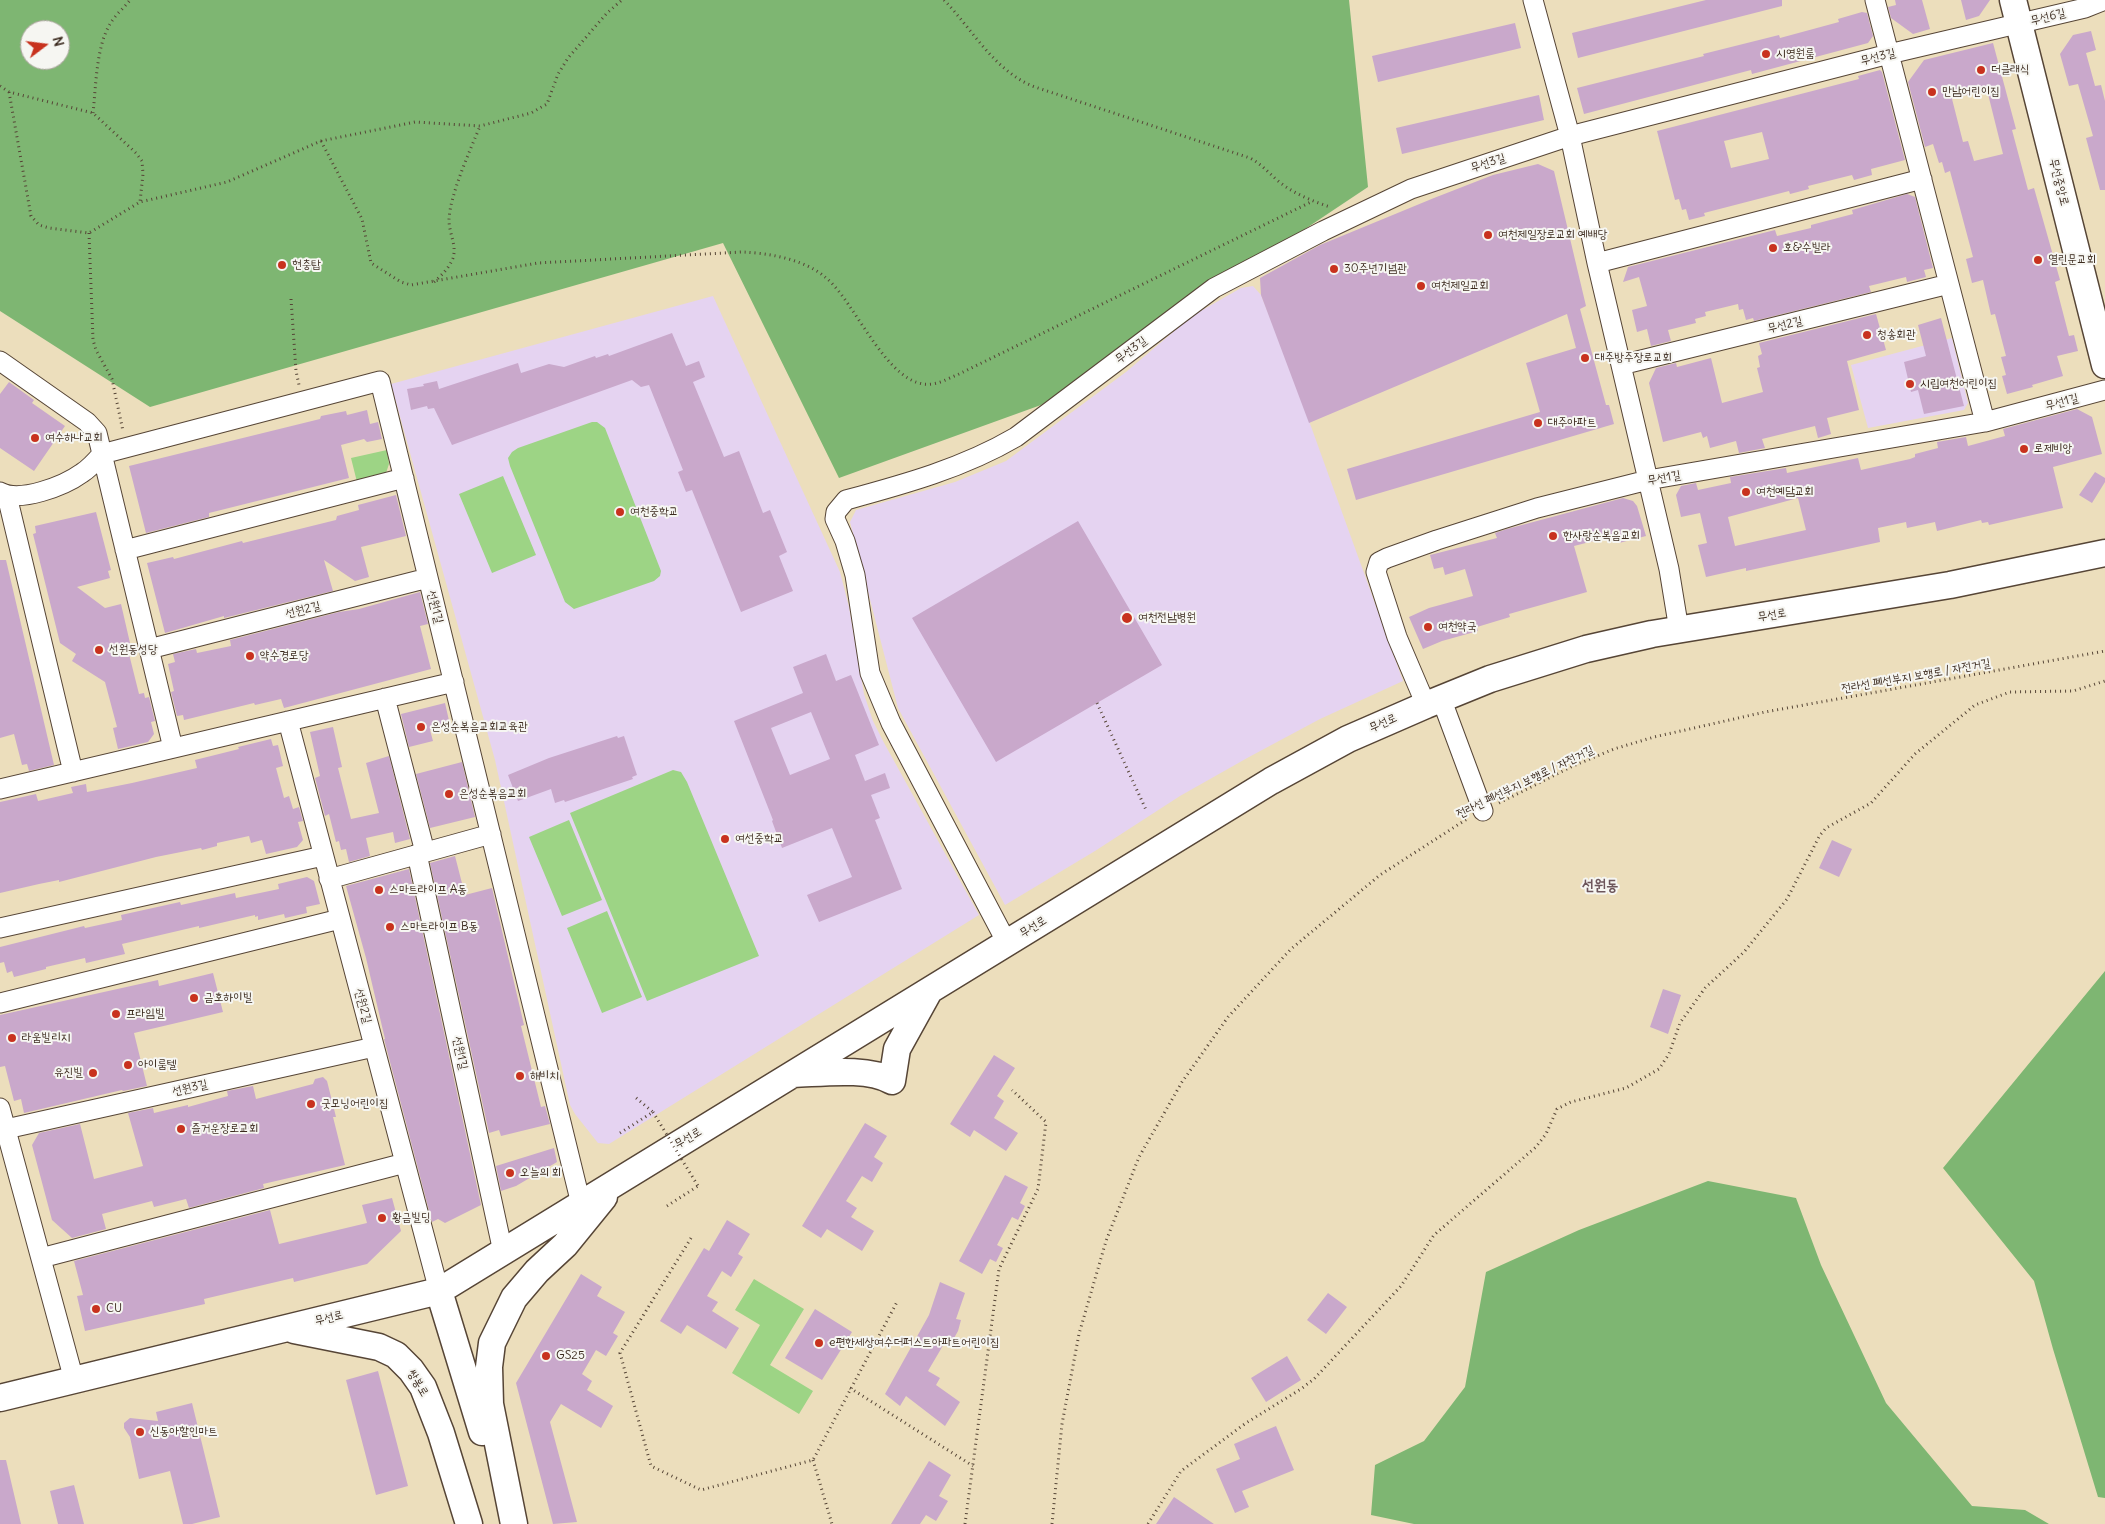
<!DOCTYPE html>
<html>
<head>
<meta charset="utf-8">
<style>
  body { margin:0 }
  #map { position:relative; width:2105px; height:1524px; overflow:hidden; background:#ecdebc; font-family:Delius,sans-serif }
  canvas { display:block }
  .north { position:absolute; left:20px; top:20px; width:50px; height:50px; box-sizing:border-box; background:#f6f6f2; border:1px solid #aba49d; border-radius:50%; rotate:75deg; font-size:14px; font-weight:700; line-height:20px; text-align:center; color:#3b2a1e }
  .north::after { content:''; display:block; margin:auto; width:18px; height:22px; background:#c8321e; clip-path:polygon(50% 0,100% 100%,50% 72%,0 100%) }
</style>
</head>
<body>
<div id="map">
<canvas width="2105" height="1524"></canvas>
<div class="north">N</div>
</div>
<script>
const context = document.querySelector('canvas').getContext('2d');
context.lineJoin = 'round';
function paint(path, color) { context.fillStyle = color; context.fill(path, 'evenodd'); }
function trace(path, color, width, dash) { context.strokeStyle = color; context.lineWidth = width; context.lineCap = dash ? 'butt' : 'round'; context.setLineDash(dash || []); context.stroke(path); }
function drawText(font, color, halo, rows, align = 'center') {
  context.font = font + ' Delius,"Poor Story",sans-serif'; context.lineWidth = 4; context.setLineDash([]); context.textBaseline = 'middle'; context.strokeStyle = halo; context.fillStyle = color; for (const [text, x, y, turn = 0] of rows) {
    context.save(); context.translate(x, y); context.rotate((+turn || 0) * Math.PI / 180); context.textAlign = isNaN(turn) ? turn : align; if (halo) context.strokeText(text, 0, 0); context.fillText(text, 0, 0); context.restore();
  }
}
paint(new Path2D(`
  M1253 286 1261 295 1287 360 1403 681 1320 719 1249 757 1180 796 1095 851 1005 905 898 708 850 522 856 510 955 482 1006 461 1126 372 1192 316 1241 288Z
  M713 296 840 572 849 607 864 694 873 721 883 741 979 915 609 1144 598 1143 575 1114 570 1105 495 760 391 384Z
  M1952 338 1968 403 1964 410 1868 428 1851 365Z`), '#e5d3f1');
paint(new Path2D(`
  M592 422H597L605 428 661 571 660 576 654 581 574 609 565 602 510 466 508 458 512 452 518 448Z
  M387 450 389 464 386 473 357 482 351 458Z
  M503 476 536 555 492 573 459 494Z
  M673 770 681 772 687 782 759 956 647 1001 570 813Z
  M569 820 602 900 562 916 529 837Z
  M607 911 642 997 602 1013 567 928Z
  M754 1279 804 1309 770 1365 813 1391 799 1414 732 1373 760 1325 735 1310Z`), '#9dd485');
paint(new Path2D(`
  M0 0H1349L1368 187 1041 405 839 478 723 243 150 407 0 311ZM30 30H60V60H30Z
  M2105 971V1498L2098 1497 2053 1349 2034 1281 1943 1168Z
  M1708 1181 1796 1198 1821 1265 1886 1403 1972 1506 2025 1510 2049 1524H1414L1371 1515 1375 1465 1424 1441 1465 1387 1486 1272 1579 1230Z`), '#7eb672');
paint(new Path2D(`
  M1706 0H1782V6L1578 58 1572 33Z
  M1895 0H1922L1930 29 1913 34 1891 18 1888 7 1896 5Z
  M1961 0H1990L1979 16 1966 20Z
  M1862 12 1867 13 1873 36 1868 43 1752 74 1751 70 1584 114 1577 88 1704 56 1703 54 1779 35 1780 38 1839 22 1838 19Z
  M1515 23 1521 48 1378 82 1372 56Z
  M2091 31 2096 50 2086 53 2095 86 2101 85 2105 101V190H2100L2086 138 2093 136 2078 84 2069 86 2060 54 2073 35Z
  M1993 43 2016 129 2012 130 2028 190 2034 188 2060 280 2055 282 2069 336 2074 335 2078 351 2057 356 2063 376 2032 385 2033 387 2007 394 2002 376 2006 375 2001 357 2006 356 1995 314 1991 315 1983 280 1972 283 1966 259 1973 257 1950 171 1945 173 1942 162 1939 163 1933 144 1925 147 1908 82 1924 60ZM1987 90 2003 154 1974 161 1968 141 1963 142 1952 99Z
  M1880 70 1882 72 1905 160 1871 169 1872 175 1854 180 1852 175 1808 186 1809 189 1790 194 1789 191 1704 213 1705 216 1689 220 1686 209 1682 210 1679 199 1675 200 1657 131 1859 79 1858 76ZM1762 132 1769 159 1731 168 1724 141Z
  M1539 95 1544 120 1402 154 1396 128Z
  M1538 164 1554 171 1586 306 1580 309 1606 405H1609L1614 424 1356 500 1347 469 1540 412 1526 363 1576 348 1567 314 1309 423 1261 295 1260 278 1320 245 1434 198 1493 175Z
  M1907 194 1915 197 1933 268 1924 270 1926 277 1907 282 1906 277 1869 286 1871 292 1754 321 1753 318 1746 320 1743 309 1739 310 1738 304 1705 312 1706 316 1695 319 1696 323 1668 330 1671 341 1651 346 1647 329 1637 332 1632 310 1647 306 1639 277 1623 282 1628 267 1775 230 1777 236 1811 228V225L1853 214 1852 210Z
  M1876 314 1886 350 1847 361 1859 410 1827 418 1831 434 1818 438 1815 426 1762 439 1765 448 1739 453 1736 441 1710 448 1707 436 1703 438 1701 432 1663 442 1649 383 1656 368 1676 363 1677 367 1711 358 1722 403 1763 392 1757 368 1760 367 1758 356 1762 354 1759 343Z
  M1941 318 1964 406 1924 414 1918 390 1911 392 1904 362 1926 356 1918 325Z
  M672 333 686 366 699 361 705 377 693 382 724 457 739 451 763 513 770 510 787 552 779 556 793 591 741 612 692 490 686 492 678 472 683 470 649 385 641 387 632 380 452 445 434 408 428 409 427 406 411 410 407 389 424 386 423 384 437 381 439 389 518 363 521 373 549 364 564 367 595 356 596 358 608 354 609 356Z
  M9 382 34 400 32 403 65 426 34 471 0 448V394Z
  M2077 409 2092 417 2102 454 2053 467 2063 508 1989 525 1988 522 1982 523 1981 520 1937 531 1935 522 1907 528 1906 522 1878 528 1880 542 1746 571V568L1706 577 1698 545 1707 543 1700 513 1681 517 1676 495 1681 486 1696 483 1698 490 1731 483 1730 477 1786 468 1787 473 1858 458 1861 470 1910 459 1915 457V454L1938 448 1937 442 1966 437 1968 446 2005 436 2003 429ZM1798 498 1806 530 1735 546 1728 517Z
  M367 410 370 424 378 422 382 439 367 442 364 439 341 445 349 478 209 513V517L146 533 129 466 320 419 321 416 346 411 347 415Z
  M2095 472 2105 478V482L2092 503 2079 495Z
  M396 495 406 536 361 547 369 577 355 581 324 560 333 591 224 618V616L165 633 147 563 173 557 174 559 242 541 243 543 336 520 337 516 359 510 358 505Z
  M1623 498 1633 501 1637 506 1646 536 1619 543 1617 535 1574 546 1587 592 1509 614 1510 617 1477 627 1478 631 1442 641 1423 649 1409 617 1429 608 1473 596 1465 569 1445 575 1443 567 1434 569 1430 555 1497 538 1495 533 1507 529Z
  M96 512 111 570 108 571 110 578 77 587 105 608 121 604 130 643 127 646 139 694 144 693 145 698 149 697 155 721 151 722 154 734 148 742 118 749 113 728 117 727 105 682 72 661 76 654 60 643 33 534 36 533 35 526Z
  M1078 521 1162 665 996 762 912 618Z
  M0 560H6L54 765 29 771 27 764 22 765 14 734 0 738Z
  M420 592 428 624 420 626 431 669 284 708 281 699 255 705 254 703 184 720 183 715 177 716 171 692 174 691 168 664 175 662 173 654 196 649 197 653 231 646 230 640 339 612 359 609Z
  M826 654 836 681 851 675 879 745 855 755 865 781 885 773 890 788 871 795 880 818 875 820 902 889 819 922 807 895 852 877 832 828 782 848 772 821 773 820 734 721 803 693 793 667ZM811 712 830 759 790 775 771 728Z
  M445 703 450 725 430 730 433 741 409 747 401 714Z
  M333 727 342 767 338 768 351 819 379 813 366 763 389 756 410 839 395 843 393 832 366 838 370 856 349 862 346 849 341 850 339 841 336 842 329 814 325 816 315 778 320 776 310 732Z
  M617 736 618 738 624 736 637 775 632 777 633 779 565 802 564 800 555 803 551 789 518 801 508 775 549 758Z
  M271 739 273 746 278 745 283 766 276 768 284 798 289 796 293 809 299 807 303 821 298 822 303 840 297 847 266 854 262 840 251 843 249 836 217 843V846L202 850 201 848 156 857 59 882V880L39 884 0 893V802L36 794 38 801 73 793 71 787 86 784 87 792 132 783 197 768 195 760 239 749 238 747Z
  M462 762 475 817 430 828 416 774Z
  M1832 840 1852 849 1839 877 1819 868Z
  M455 856 465 895 492 888 524 1025 521 1026 541 1107 545 1106 550 1124 501 1136 499 1130 489 1133 430 863Z
  M409 869 481 1205 445 1223 438 1219 432 1222 384 1039H385L366 958 346 886Z
  M307 877 314 881 320 904 306 907 307 913 285 918 284 914 258 920V916L255 917V915L199 928V926L122 944 125 954 86 963 85 958 46 967V969L14 977 12 971 7 973 4 962 0 963V947L84 926 85 928 122 920 121 915 180 902 181 905 235 893 236 898 279 889 278 884Z
  M213 973 223 1012 134 1033 147 1086 123 1091 122 1090 24 1113 21 1099 14 1101 5 1066 0 1067V1015L158 980 159 986Z
  M1663 989 1681 995 1668 1034 1650 1027Z
  M994 1055 1015 1068 997 1096 1004 1101 994 1118 1018 1133 1006 1151 974 1130 970 1137 950 1124Z
  M323 1077 327 1081 336 1117H333L345 1165 263 1184 264 1188 189 1208 186 1199 154 1207 152 1201 102 1214 106 1229 72 1238 52 1220 32 1145 39 1133 80 1124 94 1179 143 1166 128 1113 153 1108 154 1113 188 1105V1107L228 1096 227 1091 253 1086 256 1099 313 1084 315 1079Z
  M865 1123 887 1136 874 1157 883 1163 872 1182 862 1176 846 1201 857 1208 851 1217 874 1231 862 1251 827 1229 821 1238 802 1226Z
  M554 1148 557 1162 516 1186 501 1191 496 1166Z
  M1005 1175 1028 1187 1020 1203 1025 1206 1018 1220 1012 1217 997 1245 1003 1248 996 1262 990 1259 982 1274 959 1261Z
  M392 1198 401 1231 367 1264 294 1282 293 1278 204 1299 205 1304 85 1331 77 1296 83 1295 74 1261 270 1210 279 1244 367 1223 362 1205Z
  M727 1220 750 1234 738 1254 743 1257 731 1277 722 1271 707 1296 718 1302 712 1311 739 1328 726 1349 687 1325 681 1334 660 1321 704 1248 709 1251Z
  M581 1274 602 1287 597 1296 625 1312 613 1333 618 1336 606 1356 596 1350 582 1374 592 1381 587 1390 613 1406 601 1428 561 1404 550 1422 577 1522 553 1524 516 1383Z
  M940 1282 965 1293 956 1319 961 1320 958 1331 953 1340 948 1337 928 1371 940 1378 936 1385 960 1402 945 1426 906 1396 900 1406 885 1394 929 1315Z
  M1328 1293 1347 1307 1326 1334 1307 1320Z
  M815 1309 852 1332 822 1380 785 1358Z
  M1287 1356 1301 1380 1266 1402 1251 1378Z
  M378 1371 408 1486 376 1495 346 1380Z
  M192 1403 220 1517 192 1524H183L170 1471 139 1479 130 1437 124 1428V1423L130 1418 158 1421 156 1412Z
  M1276 1426 1294 1470 1242 1491 1249 1507 1235 1513 1216 1469 1240 1459 1234 1444Z
  M0 1460H6L21 1524H0Z
  M929 1461 951 1475 939 1496 948 1501 936 1521 926 1515 920 1524H891Z
  M74 1485 84 1524H58L50 1491Z
  M1174 1497 1214 1524H1156Z`), '#c9a8cb');
const street = new Path2D(`
  M1533 0 1570 136 1597 263 1669 569 1679 630
  M1875 0 1985 422
  M1597 263 1922 179
  M0 361 87 422 97 433 173 748
  M1621 365 1949 284
  M0 492C20 503 64 486 82 473 90 468 96 461 102 454L380 381 581 1204
  M7 496 73 772
  M125 550 404 478
  M149 649 428 578
  M385 698 425 852
  M1441 698 1483 811
  M1426 705 1397 637 1376 572 1379 562 1387 558 1437 540 1537 508 1648 480 1985 422 2105 390
  M288 721 439 1291
  M0 789 454 682
  M417 854 503 1252
  M329 879 491 834
  M0 928 323 856
  M1007 943 891 723 870 673 855 575 845 541 835 519 836 512 846 500C905 484 963 468 1016 437L1214 288 1323 231 1411 189 1570 136 1889 54 2085 8 2105 0
  M0 1003 340 919
  M0 1108 74 1380
  M6 1129 374 1047
  M41 1258 405 1163`);
const secondary = new Path2D(`
  M2013 0 2105 365
  M794 1074C823 1073 867 1067 892 1081L897 1049 928 993
  M439 1291 482 1432
  M294 1330 379 1347 396 1355 411 1370 423 1387 441 1433 469 1524
  M0 1398 439 1291 1271 781 1348 739 1426 705 1490 679 1586 649 1652 634 1950 585 2105 553
  M514 1524 490 1404 489 1367 492 1343 514 1298 537 1271 565 1245 604 1197`);
trace(street, '#564536', 21);
trace(secondary, '#564536', 29);
trace(new Path2D(`
  M944 0C973 30 995 72 1035 87L1250 158C1261 164 1268 172 1277 180 1292 193 1312 201 1330 207V208
  M0 86 9 92 93 113 136 153 142 161 143 174 140 202
  M9 92 31 216 39 225 49 228 89 233 140 202 227 182 321 141 415 122 480 126 531 113 547 104 558 74 568 58 607 13 622 0
  M93 113C96 87 96 47 110 24 115 15 124 8 130 0
  M321 141 362 219 371 263 401 282 411 285 538 263 742 252C768 253 804 259 825 277 856 301 888 390 932 384 941 383 949 378 957 375L1313 201
  M89 233 93 340 96 350 112 379 123 431
  M434 282C442 275 449 268 453 258 457 246 449 233 449 220 450 194 470 151 480 126
  M291 299 296 371 299 385
  M1097 703 1147 812
  M1499 803 1573 766 1614 749 1654 737 1765 712 2105 651
  M620 1133 653 1112 635 1097
  M667 1206 698 1186
  M691 1238 620 1353 651 1466 701 1490 813 1460 897 1302
  M850 1388 973 1466
  M813 1460 832 1524
  M965 1524 999 1269 1038 1189 1046 1122 1012 1090
  M1052 1524 1062 1424 1079 1334 1106 1241 1139 1157 1182 1082 1228 1017 1291 949 1380 875 1467 819
  M1148 1524 1181 1471 1246 1423 1301 1389 1314 1379 1401 1286 1434 1235 1536 1147 1546 1134 1557 1109 1571 1102 1626 1088 1659 1069 1669 1054 1680 1023 1705 988 1744 952 1787 899 1820 835 1826 828 1871 803 1915 754 1975 705 2010 692 2073 691 2105 681`), '#564536', 3, [1, 4]);
trace(street, '#fff', 19);
trace(secondary, '#fff', 26);
trace(new Path2D(`
  M653 1112 698 1186`), '#564536', 3, [1, 4]);
for (const [x, y, r, color] of [
  [1766,54,5,"#c8321e"],
  [1981,70,5,"#c8321e"],
  [1932,92,5,"#c8321e"],
  [1488,235,5,"#c8321e"],
  [1773,248,5,"#c8321e"],
  [2038,260,5,"#c8321e"],
  [282,265,5,"#c8321e"],
  [1334,269,5,"#c8321e"],
  [1421,286,5,"#c8321e"],
  [1867,335,5,"#c8321e"],
  [1585,358,5,"#c8321e"],
  [1910,384,5,"#c8321e"],
  [1538,423,5,"#c8321e"],
  [35,438,5,"#c8321e"],
  [2024,449,5,"#c8321e"],
  [1746,492,5,"#c8321e"],
  [620,512,5,"#c8321e"],
  [1553,536,5,"#c8321e"],
  [1127,618,6,"#c8321e"],
  [1428,627,5,"#c8321e"],
  [99,650,5,"#c8321e"],
  [250,656,5,"#c8321e"],
  [421,727,5,"#c8321e"],
  [449,794,5,"#c8321e"],
  [725,839,5,"#c8321e"],
  [379,890,5,"#c8321e"],
  [390,927,5,"#c8321e"],
  [194,998,5,"#c8321e"],
  [116,1014,5,"#c8321e"],
  [12,1038,5,"#c8321e"],
  [128,1065,5,"#c8321e"],
  [93,1073,5,"#c8321e"],
  [520,1076,5,"#c8321e"],
  [311,1104,5,"#c8321e"],
  [181,1129,5,"#c8321e"],
  [510,1173,5,"#c8321e"],
  [382,1218,5,"#c8321e"],
  [96,1309,5,"#c8321e"],
  [819,1343,5,"#c8321e"],
  [546,1356,5,"#c8321e"],
  [140,1432,5,"#c8321e"]
]) { const dot = new Path2D(); dot.arc(x, y, r, 0, 2 * Math.PI); context.fillStyle = color; context.fill(dot); trace(dot, '#f6f6f2', 2); }
drawText('12px', '#3b2a1e', '#f6f6f2', [
  ["무선6길",2048,17,-14],
  ["무선3길",1878,57,-14],
  ["무선3길",1488,163,-18],
  ["무선중앙로",2059,182,76],
  ["무선2길",1785,325,-14],
  ["무선3길",1131,350,-37],
  ["무선1길",2062,402,-15],
  ["무선1길",1664,478,-10],
  ["선원1길",435,607,76],
  ["선원2길",303,610,-14],
  ["무선로",1772,615,-9],
  ["전라선 폐선부지 보행로 / 자전거길",1916,676,-10],
  ["무선로",1383,723,-24],
  ["전라선 폐선부지 보행로 / 자전거길",1525,782,-26],
  ["무선로",1033,927,-32],
  ["선원2길",363,1006,75],
  ["선원1길",460,1053,78],
  ["선원3길",190,1088,-13],
  ["무선로",688,1138,-31],
  ["무선로",329,1318,-14],
  ["쌍봉로",418,1383,59]
]);
drawText('12px', '#3b2a1e', '#f6f6f2', [
  ["시영원룸",1776,54],
  ["더클래식",1991,70],
  ["만남어린이집",1942,92],
  ["여천제일장로교회 예배당",1498,235],
  ["호&수빌라",1783,248],
  ["열린문교회",2048,260],
  ["현충탑",292,265],
  ["30주년기념관",1344,269],
  ["여천제일교회",1431,286],
  ["청송회관",1877,335],
  ["대주방주장로교회",1595,358],
  ["시립여천어린이집",1920,384],
  ["대주아파트",1548,423],
  ["여수하나교회",45,438],
  ["로제비앙",2034,449],
  ["여천예담교회",1756,492],
  ["여천중학교",630,512],
  ["한사랑순복음교회",1563,536],
  ["여천전남병원",1138,618],
  ["여천약국",1438,627],
  ["선원동성당",109,650],
  ["약수경로당",260,656],
  ["은성순복음교회교육관",431,727],
  ["은성순복음교회",459,794],
  ["여선중학교",735,839],
  ["스마트라이프 A동",389,890],
  ["스마트라이프 B동",400,927],
  ["금호하이빌",204,998],
  ["프라임빌",126,1014],
  ["라움빌리지",22,1038],
  ["아이룸텔",138,1065],
  ["유진빌",83,1073,"right"],
  ["해비치",530,1076],
  ["굿모닝어린이집",321,1104],
  ["즐거운장로교회",191,1129],
  ["오늘의 회",520,1173],
  ["황금빌딩",392,1218],
  ["CU",106,1309],
  ["e편한세상여수더퍼스트아파트어린이집",829,1343],
  ["GS25",556,1356],
  ["신동아할인마트",150,1432]
], 'left');
drawText('bold 15px', '#6d565b', '#f6f6f2', [
  ["선원동",1600,886]
]);
</script>
</body>
</html>
